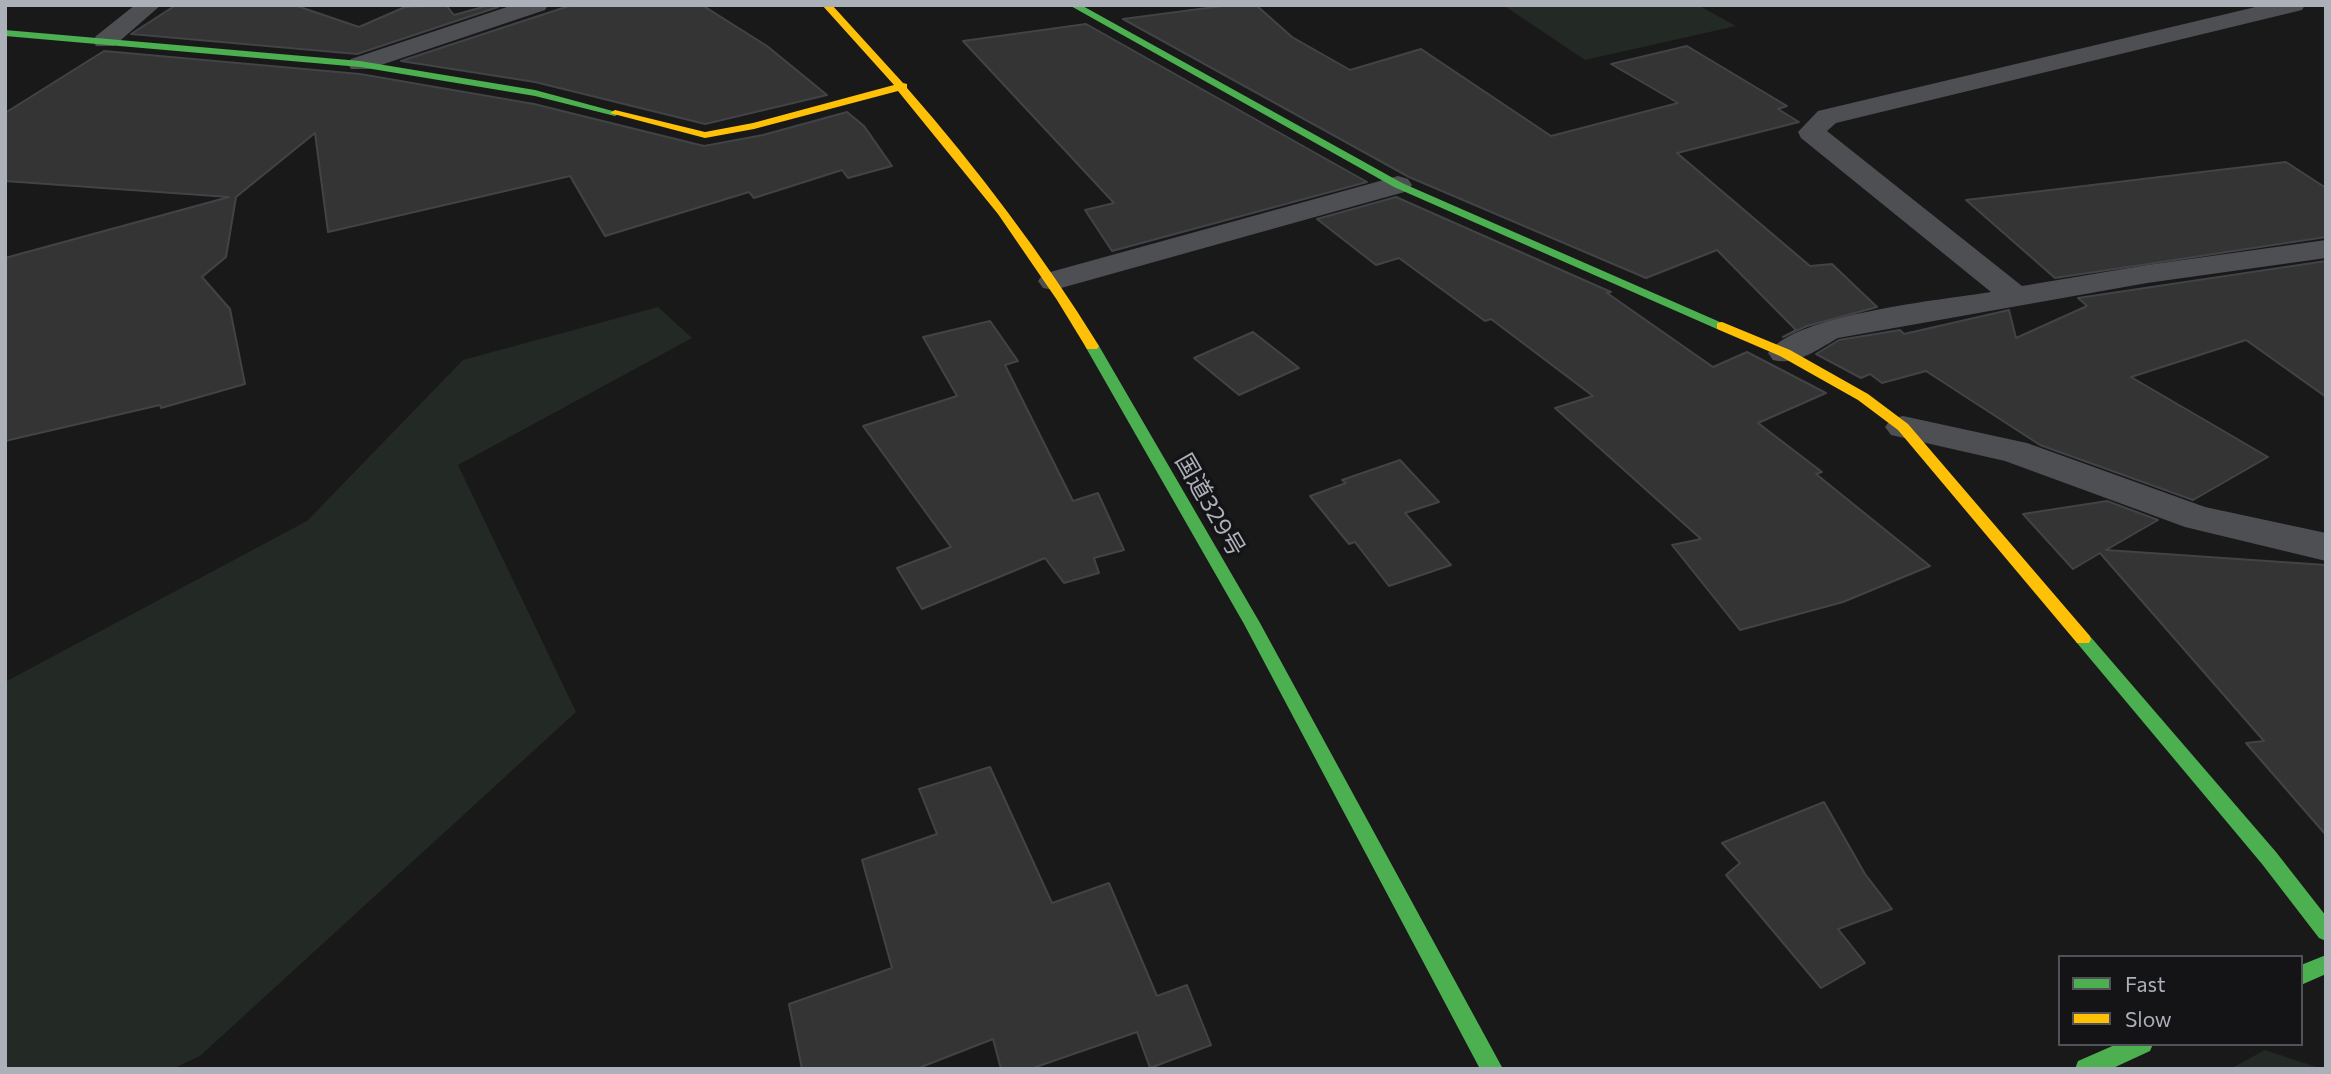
<!DOCTYPE html>
<html>
<head>
<meta charset="utf-8">
<style>
  body { margin:0 }
  #map { position:relative; width:2331px; height:1074px; overflow:hidden; background:#19191a; font-family:Commissioner,sans-serif }
  canvas { display:block }
  .frame { position:absolute; inset:0; border:7px solid #acb0b9; pointer-events:none }
  .legend { position:absolute; left:2058px; top:955px; width:245px; height:91px; box-sizing:border-box; background:#141315; border:2px solid #515257; margin:0; padding:9px 12px; list-style:none; font-size:21px; color:#acb0b9 }
  .legend li { display:flex; align-items:center; gap:14px; height:35px }
  .legend b { width:35px; border:2px solid #515257 }
</style>
</head>
<body>
<div id="map">
<canvas width="2331" height="1074"></canvas>
<div class="frame"></div>
<ul class="legend">
<li><b style="height:9px;background:#4caf50"></b>Fast</li>
<li><b style="height:9px;background:#ffc107"></b>Slow</li>
</ul>
</div>
<script>
const context = document.querySelector('canvas').getContext('2d');
context.lineJoin = 'round';
function paint(path, color) { context.fillStyle = color; context.fill(path, 'evenodd'); }
function trace(path, color, width, dash) { context.strokeStyle = color; context.lineWidth = width; context.lineCap = dash ? 'butt' : 'round'; context.setLineDash(dash || []); context.stroke(path); }
function drawText(font, color, halo, rows, align = 'center') {
  context.font = font + ' Commissioner,"Noto Sans JP",sans-serif'; context.lineWidth = 7; context.setLineDash([]); context.textBaseline = 'middle'; context.strokeStyle = halo; context.fillStyle = color; for (const [text, x, y, turn = 0] of rows) {
    context.save(); context.translate(x, y); context.rotate((+turn || 0) * Math.PI / 180); context.textAlign = isNaN(turn) ? turn : align; if (halo) context.strokeText(text, 0, 0); context.fillText(text, 0, 0); context.restore();
  }
}
paint(new Path2D(`
  M1503 5H1698L1736 26 1585 60Z
  M658 307 692 338 458 465 576 712 200 1056 172 1069H5V682L307 521 463 360Z
  M2265 1050 2322 1069H2230Z`), '#232924');
const building = new Path2D(`
  M176 5H294L359 27 405 7 446 5 454 15 490 5 498 7 357 54 131 34Z
  M572 5H702L767 46 827 95 705 124 535 82 401 61Z
  M1230 5H1256L1292 37 1350 70 1421 49 1551 136 1678 103 1611 64 1687 46 1787 106 1778 109 1799 122 1677 153 1810 266 1832 264 1877 307 1807 326 1783 337 1796 330 1717 250 1646 278 1409 177 1123 19Z
  M1086 24 1367 182 1112 251 1085 210 1114 203 963 41Z
  M104 51 360 74 534 104 704 146 763 135 847 112 864 126 892 166 848 178 842 170 754 198 749 192 605 236 570 176 328 232 315 133 236 197 226 257 202 277 230 309 245 384 161 408 160 405 5 441V258L229 197 5 181V113Z
  M2286 162 2326 188V237L2055 278 1966 200Z
  M1396 197 1611 292 1607 293 1713 367 1747 352 1826 393 1758 423 1822 472 1816 474 1930 566 1843 602 1740 630 1672 545 1701 539 1555 408 1593 396 1491 319 1485 321 1399 258 1376 265 1317 219Z
  M2326 261V397L2246 340 2131 377 2268 457 2193 500 2040 445 1926 371 1882 383 1870 374 1861 378 1816 354 1839 340 1900 330 1904 334 2009 310 2016 338 2087 306 2078 298Z
  M990 321 1018 361 1005 365 1073 501 1098 493 1124 550 1094 558 1099 573 1064 583 1045 558 922 609 897 568 951 547 863 426 957 396 923 337Z
  M1253 332 1299 368 1239 395 1194 358Z
  M1400 460 1439 502 1405 513 1451 565 1389 586 1355 542 1349 544 1310 496 1346 483 1342 480Z
  M2107 501 2158 520 2106 550 2326 565V835L2246 743 2264 741 2100 553 2073 569 2023 514Z
  M990 767 1052 903 1109 883 1157 996 1187 985 1211 1045 1150 1068 1137 1032 1030 1069H1001L993 1039 916 1069H802L789 1004 892 968 862 860 937 834 919 789Z
  M1824 802 1865 874 1892 909 1838 929 1865 963 1821 988 1726 875 1740 863 1722 843Z`);
paint(building, '#343435');
trace(building, '#424346', 2);
paint(new Path2D(`
  M135 5H161L114 46H96L93 41 96 36Z
  M513 5H548L545 10 369 69H351L348 64 351 59Z
  M2264 5H2305L2302 10 1836 123 1827 131 2022 286 2147 265 2326 240V258L2147 283 1838 338C1818 349 1797 366 1773 360L1768 353C1795 314 1942 300 1991 292L1801 138 1798 132 1818 111Z
  M1398 176 1408 179 1412 185 1408 191 1054 290 1043 288 1038 281 1043 274Z
  M1903 416 2027 443 2205 507 2326 533V561L2185 527 2005 461 1891 435 1885 427 1891 419Z`), '#4e4f52');
paint(new Path2D(`
  M1069 5H1081L1402 183 1729 326 1727 329H1717L1394 187Z
  M5 30 360 61 535 90 620 113 615 116 535 96 360 67 5 36Z
  M1092 342 1099 346 1260 623 1503 1069H1480L1244 624 1085 346Z
  M2083 633 2089 635 2276 852 2326 916V941L2319 938 2262 864 2077 643 2075 639 2077 635Z
  M2326 955V974L2301 985V965Z
  M2117 1044H2153L2150 1051 2111 1069H2075L2078 1061Z`), '#4caf50');
paint(new Path2D(`
  M822 5H832L903 83 907 84V88C978 169 1042 254 1099 346L1097 349H1087L1057 300 998 214 898 91 754 129 705 138 610 113 615 110 705 132 753 123 894 85Z
  M1722 322 1790 350 1868 394 1908 424 2089 635 2091 639 2089 643H2077L1898 430 1858 400 1780 356 1717 329V323Z`), '#ffc107');
drawText('24px', '#acb0b9', '#141315', [
  ["国道329号",1210,505,60]
]);
</script>
</body>
</html>
